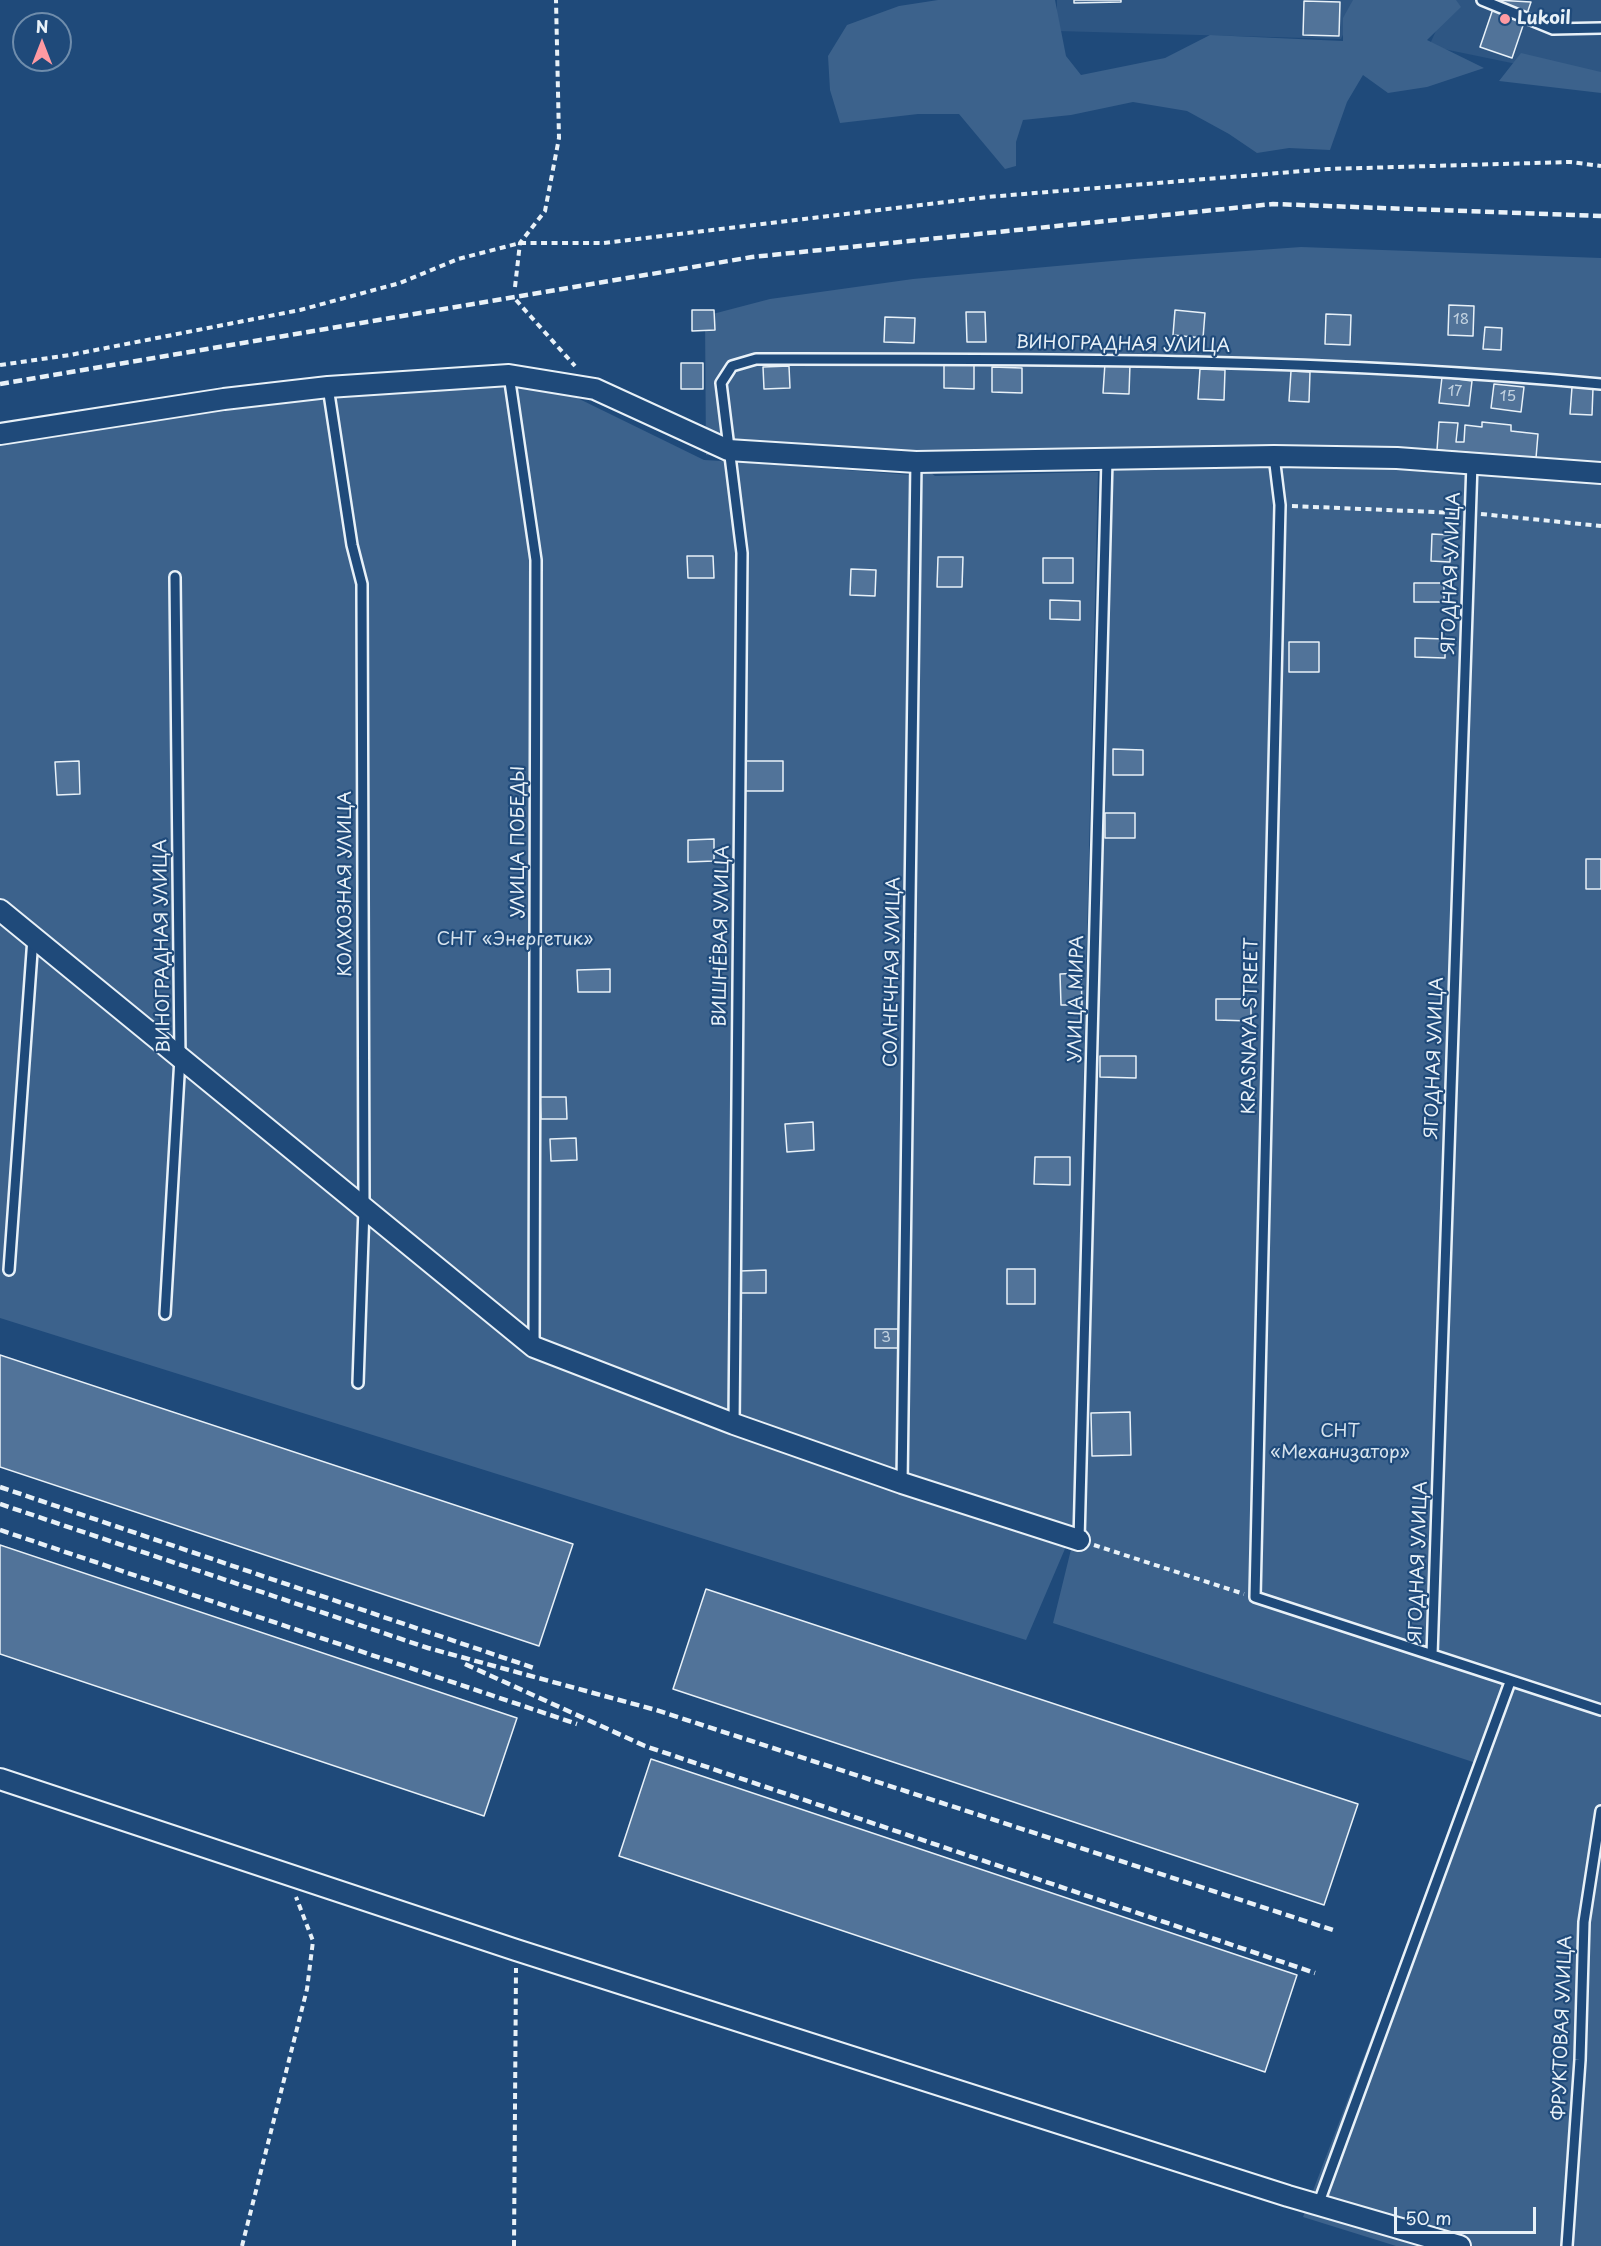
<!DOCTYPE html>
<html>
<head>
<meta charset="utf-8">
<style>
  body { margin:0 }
  #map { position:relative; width:1601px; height:2246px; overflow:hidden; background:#1f4a7a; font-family:"Playpen Sans",sans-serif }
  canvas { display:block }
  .north { position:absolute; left:12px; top:12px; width:60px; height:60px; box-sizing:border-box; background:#1f4a7a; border:2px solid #6f8dac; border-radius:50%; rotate:0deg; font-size:16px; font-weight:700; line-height:24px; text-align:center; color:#e8f1f8 }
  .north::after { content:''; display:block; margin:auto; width:21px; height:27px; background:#ff9aa2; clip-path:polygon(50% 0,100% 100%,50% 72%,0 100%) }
  .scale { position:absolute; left:1394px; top:2207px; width:142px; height:27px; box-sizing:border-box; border:3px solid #e8f1f8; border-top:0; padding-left:8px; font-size:18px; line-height:21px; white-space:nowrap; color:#e8f1f8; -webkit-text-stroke:4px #1f4a7a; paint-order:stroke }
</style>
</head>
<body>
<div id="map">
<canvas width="1601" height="2246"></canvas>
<div class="north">N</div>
<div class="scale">50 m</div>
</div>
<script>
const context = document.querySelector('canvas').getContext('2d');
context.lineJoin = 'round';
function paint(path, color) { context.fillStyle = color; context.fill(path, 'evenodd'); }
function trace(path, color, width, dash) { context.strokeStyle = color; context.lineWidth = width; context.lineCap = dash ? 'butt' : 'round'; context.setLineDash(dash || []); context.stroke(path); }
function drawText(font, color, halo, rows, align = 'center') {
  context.font = font + ' "Playpen Sans",sans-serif'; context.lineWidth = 4.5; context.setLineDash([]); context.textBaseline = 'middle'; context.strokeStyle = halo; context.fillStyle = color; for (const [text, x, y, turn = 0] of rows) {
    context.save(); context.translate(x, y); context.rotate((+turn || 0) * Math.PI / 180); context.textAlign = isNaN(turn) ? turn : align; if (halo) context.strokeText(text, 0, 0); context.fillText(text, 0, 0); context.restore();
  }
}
paint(new Path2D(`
  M1057 0H1360L1341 39 1057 31Z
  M1450 0H1601V79L1599 81 1429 46Z`), '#2e5683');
paint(new Path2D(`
  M938 0H1055L1066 56 1081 75 1165 58 1210 35 1343 41V18L1353 0H1456L1461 7 1427 40 1484 68 1427 87 1388 93 1363 75 1347 102 1330 150 1289 148 1257 153 1229 134 1187 111 1133 102 1071 115 1023 120 1016 142V166L1005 169 959 114H918L840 123 830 90 828 56 847 25 899 6Z
  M1521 53 1601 72V93L1499 81Z
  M1301 247 1601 258V2246H1396L1303 2217 1476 1763 1053 1623 1076 1529 1101 518 1100 467 919 464 935 476 1098 472 1073 1530 1026 1640 0 1318V428L514 367 704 460 722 461 727 452 721 456 706 455 705 316 770 299 913 279 1134 259ZM730 452 914 469 911 475 739 462Z`), '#3c628c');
const building = new Path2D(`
  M1074 0H1121V2L1074 3Z
  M1496 0 1531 2 1512 58 1480 47Z
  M1304 1 1340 2 1339 36 1303 35Z
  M1449 305 1474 306 1473 336 1448 335Z
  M692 310H714L715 330 692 331Z
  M1175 310 1205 313 1203 338 1173 335Z
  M966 312H985L986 342H967Z
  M1326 314 1351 315 1350 345 1325 344Z
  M885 317 915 318 914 343 884 342Z
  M1485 327 1502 328 1501 350 1483 349Z
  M681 363H703V389H681Z
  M944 363H974V389L944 388Z
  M1105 363 1130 364 1129 394 1103 393Z
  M789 366 790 388 764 389 763 367Z
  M992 367 1022 368V393L992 392Z
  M1200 369 1225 370 1224 400 1198 399Z
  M1291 371 1310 372 1309 402 1289 401Z
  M1442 377 1472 381 1469 406 1439 403Z
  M1494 384 1524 387 1521 412 1491 408Z
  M1572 387 1593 388 1592 415 1570 414Z
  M1439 422 1458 423 1456 442H1464L1465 425 1482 427V422L1511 425V431L1538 434 1536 458 1437 450Z
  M1432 534 1451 535 1450 562 1431 561Z
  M687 556H713L714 578H688Z
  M938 557H963L962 587H937Z
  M1043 558H1073V583H1043Z
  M851 569 876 570 875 596 850 595Z
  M1414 583H1444V602H1414Z
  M1050 600 1080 601V620L1050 619Z
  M1415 638 1445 639V658L1415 657Z
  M1289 642H1319V672H1289Z
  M1113 749 1143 750V775H1113Z
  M79 761 80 794 57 795 55 762Z
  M746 761H783V791H745Z
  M1105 813H1135V838H1105Z
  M714 839V861L688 862V840Z
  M1586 859H1601V889H1586Z
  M610 969V992H578L577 970Z
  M1081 973 1082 1005H1061L1060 974Z
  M1216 999H1251V1021L1216 1020Z
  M1100 1056H1136V1078L1100 1077Z
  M540 1097H566L567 1119H541Z
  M813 1122 814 1150 787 1152 785 1124Z
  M576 1138 577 1160 551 1161 550 1139Z
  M1035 1157H1070V1185L1034 1184Z
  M1007 1269H1035V1304H1007Z
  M766 1270V1293H740V1271Z
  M875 1329H898V1348H875Z
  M0 1355 573 1544 539 1646 0 1467Z
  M1130 1412 1131 1455 1092 1456 1091 1413Z
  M0 1545 517 1718 484 1816 0 1654Z
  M706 1589 1358 1804 1324 1905 673 1689Z
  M651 1759 1297 1975 1265 2072 619 1856Z`);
paint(building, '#517399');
trace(building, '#e8f1f8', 1.5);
const service = new Path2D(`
  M1482 0 1553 29 1601 28
  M509 375 536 560 534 1345
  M328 387 352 545 362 584 364 1208 358 1383
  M1274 456 1280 505 1255 1597 1601 1710
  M9 1270 33 938
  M165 1314 180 1058 175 577
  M734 1424 742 553 721 383 732 366 756 359C1038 359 1320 358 1601 384
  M902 1483 916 462
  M1079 1540 1107 459
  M1432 1655 1472 463
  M1318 2205 1510 1682
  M1567 2246 1580 2060 1584 1922 1601 1811`);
const minor = new Path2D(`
  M0 434 224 399 328 387 509 375 595 389 728 450 916 462 1274 456 1397 458 1601 473
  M0 910 534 1347 734 1424 902 1483 1079 1540
  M0 1779 516 1950 1288 2196 1460 2246`);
trace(service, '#e8f1f8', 14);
trace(minor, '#e8f1f8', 24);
trace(new Path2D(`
  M515 287 520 243 545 211 559 138 556 0
  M516 300 575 366
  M0 365 70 355 300 310 400 283 458 259 520 243H604L987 197 1328 169 1570 162 1601 166
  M1292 506 1459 513
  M1481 514 1601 526
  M1094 1545 1244 1594
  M242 2246 307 1989 313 1941 296 1897
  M514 2246 516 1968`), '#e8f1f8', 4, [6, 4.5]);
trace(service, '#1f4a7a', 9);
trace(minor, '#1f4a7a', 20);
trace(new Path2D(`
  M0 384 752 257 1273 204 1601 216
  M0 1487 534 1668
  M0 1504 428 1648 656 1710 1333 1930
  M0 1530 577 1724
  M465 1664 645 1746 1315 1973`), '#e8f1f8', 4.5, [9, 4.5]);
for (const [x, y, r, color] of [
  [1505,19,6,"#ff9aa2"]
]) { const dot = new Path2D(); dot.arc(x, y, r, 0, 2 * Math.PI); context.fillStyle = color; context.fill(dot); trace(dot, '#1f4a7a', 2); }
drawText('15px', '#c2d2e0', null, [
  ["18",1461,320],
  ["17",1455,392],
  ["15",1508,397],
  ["3",886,1338]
]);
drawText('bold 18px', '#e8f1f8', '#1f4a7a', [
  ["Lukoil",1517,19]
], 'left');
drawText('18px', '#e8f1f8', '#1f4a7a', [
  ["ВИНОГРАДНАЯ УЛИЦА",1123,345,1],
  ["ЯГОДНАЯ УЛИЦА",1452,573,-88],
  ["УЛИЦА ПОБЕДЫ",519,842,-90],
  ["КОЛХОЗНАЯ УЛИЦА",346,884,-90],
  ["ВИШНЁВАЯ УЛИЦА",722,936,-89],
  ["ВИНОГРАДНАЯ УЛИЦА",163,946,-91],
  ["СОЛНЕЧНАЯ УЛИЦА",893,972,-89],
  ["УЛИЦА МИРА",1077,999,-89],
  ["KRASNAYA STREET",1251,1026,-89],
  ["ЯГОДНАЯ УЛИЦА",1435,1058,-88],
  ["ЯГОДНАЯ УЛИЦА",1419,1562,-88],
  ["ФРУКТОВАЯ УЛИЦА",1563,2028,-88]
]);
drawText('18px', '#d7e3ed', '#1f4a7a', [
  ["СНТ «Энергетик»",515,940],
  ["СНТ",1340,1432],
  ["«Механизатор»",1340,1453]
]);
</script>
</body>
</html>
